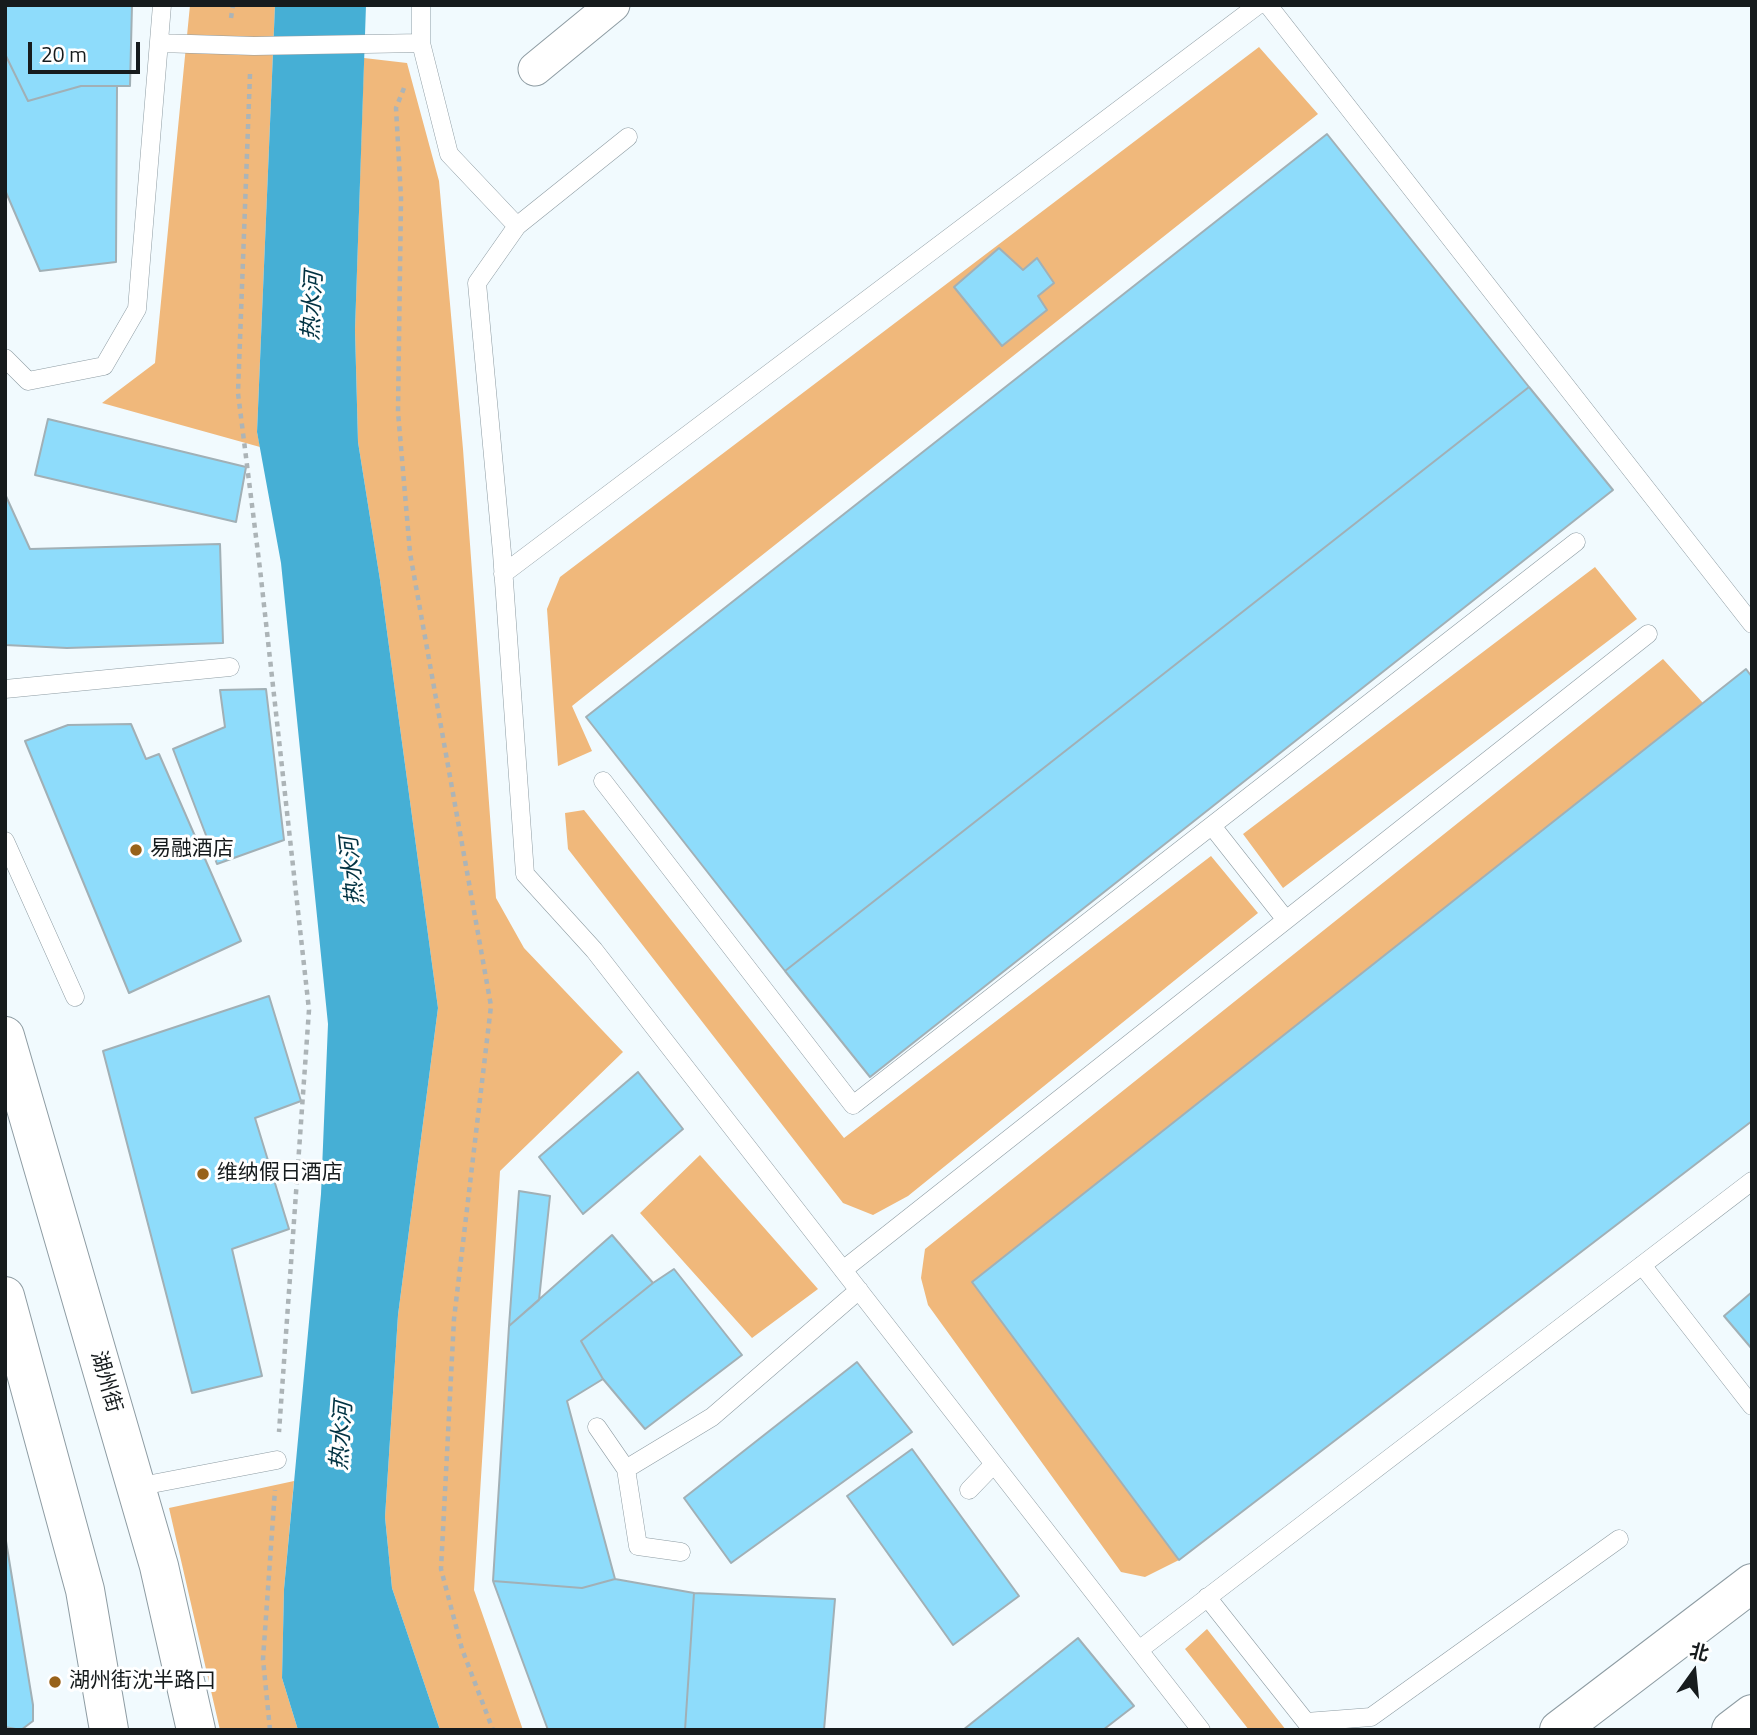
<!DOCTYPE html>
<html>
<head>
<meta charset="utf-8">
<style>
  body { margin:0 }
  #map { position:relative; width:1757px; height:1735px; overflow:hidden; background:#f1fafe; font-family:"Titillium Web","Noto Sans SC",sans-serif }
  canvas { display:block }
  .frame { position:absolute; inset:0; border:7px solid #161b1d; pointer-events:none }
  .north { position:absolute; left:1659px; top:1637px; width:70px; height:70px; -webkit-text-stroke:5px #fff; paint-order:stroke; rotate:15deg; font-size:19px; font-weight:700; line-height:28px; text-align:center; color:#161b1d }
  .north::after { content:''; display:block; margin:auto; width:24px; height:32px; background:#161b1d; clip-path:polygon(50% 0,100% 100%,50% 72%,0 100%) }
  .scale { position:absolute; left:28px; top:42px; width:112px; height:32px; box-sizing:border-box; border:4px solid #161b1d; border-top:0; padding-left:9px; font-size:21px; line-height:24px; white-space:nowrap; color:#161b1d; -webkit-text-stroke:5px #fff; paint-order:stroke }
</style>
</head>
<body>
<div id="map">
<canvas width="1757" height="1735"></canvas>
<div class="frame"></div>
<div class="north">北</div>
<div class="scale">20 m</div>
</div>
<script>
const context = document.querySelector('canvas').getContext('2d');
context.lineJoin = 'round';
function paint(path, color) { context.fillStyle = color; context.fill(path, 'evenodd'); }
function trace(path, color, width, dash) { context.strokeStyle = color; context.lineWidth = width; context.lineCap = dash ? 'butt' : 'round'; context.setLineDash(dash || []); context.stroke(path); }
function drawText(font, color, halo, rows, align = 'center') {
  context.font = font + ' "Titillium Web","Noto Sans SC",sans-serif'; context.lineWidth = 6; context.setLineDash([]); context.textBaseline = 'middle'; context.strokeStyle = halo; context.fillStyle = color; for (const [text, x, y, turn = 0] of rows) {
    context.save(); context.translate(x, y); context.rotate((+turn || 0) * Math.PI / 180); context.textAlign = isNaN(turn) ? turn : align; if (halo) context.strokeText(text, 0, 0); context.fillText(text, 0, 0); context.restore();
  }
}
paint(new Path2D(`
  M190 5H275L257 432 260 447 102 403 155 363Z
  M1259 47 1318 114 572 706 592 751 558 766 547 609 560 577Z
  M364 58 407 63 439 181 463 449 496 898 524 948 623 1052 500 1171 474 1590 523 1730H440L392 1588 385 1517 398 1315 438 1008 380 580 358 442 355 330Z
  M1595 567 1637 619 1283 888 1243 834Z
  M1663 659 1703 703 973 1282 1179 1560 1145 1577 1121 1572 928 1305 921 1278 925 1249Z
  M584 810 844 1138 1211 856 1258 913 908 1196 873 1215 843 1203 568 849 565 813Z
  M700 1155 818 1289 752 1338 640 1213Z
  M294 1481 284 1589 282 1678 298 1730H220L169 1508Z
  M1207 1629 1286 1730H1249L1185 1649Z`), '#f0b87b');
paint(new Path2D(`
  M275 5H366L355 330 358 442 380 580 438 1008 398 1315 385 1517 392 1588 440 1730H298L282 1678 284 1589 321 1194 328 1024 281 563 257 432Z`), '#46afd5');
const building = new Path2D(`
  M5 5H132L130 86H81L28 101 5 54Z
  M5 54 28 101 81 86H117L116 262 40 271 5 190Z
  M1327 134 1529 387 785 971 586 717Z
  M999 248 1023 270 1037 258 1054 283 1038 296 1047 310 1002 346 954 287Z
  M1529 387 1613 490 870 1077 785 971Z
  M48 419 246 467 236 522 35 475Z
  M5 494 30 549 220 544 223 643 67 648 5 645Z
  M1746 669 1752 677V1121L1179 1560 972 1282Z
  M266 689 284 840 217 864 173 749 225 727 220 690Z
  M131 724 146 759 159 754 241 941 129 993 25 741 68 725Z
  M269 996 301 1101 255 1118 289 1229 232 1249 262 1376 192 1393 103 1051Z
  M638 1072 683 1129 583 1214 539 1157Z
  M519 1191 550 1196 539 1300 509 1326Z
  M612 1235 653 1283 581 1341 603 1379 567 1401 615 1579 582 1588 493 1581 509 1326Z
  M674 1269 742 1355 645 1429 603 1379 581 1341 653 1283Z
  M1752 1292V1349L1724 1316Z
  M857 1362 912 1432 731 1563 684 1498Z
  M912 1449 1019 1596 953 1645 847 1496Z
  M5 1535 33 1705V1721L21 1730 5 1727Z
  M615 1579 694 1593 685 1730H548L493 1581 582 1588Z
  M694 1593 835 1599 824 1730H685Z
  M1078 1638 1134 1706 1103 1730H963Z`);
paint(building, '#8edcfb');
trace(building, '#a1b0b6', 2);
const lane = new Path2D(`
  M421 5V43L449 154 517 226
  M1268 5 1752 624
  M159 43 254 46 421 43
  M628 137 517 226 477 283 502 553 525 874 594 950 1201 1730
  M5 358 28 381 104 366 137 309 162 5
  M503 574 1258 5
  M5 689 230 667
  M603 781 853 1105 1576 542
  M1212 826 1286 920
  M5 841 75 997
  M1642 1265 1752 1406
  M843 1270 1648 634
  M597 1427 626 1469 638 1546 681 1552
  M626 1469 712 1417 859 1290
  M136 1487 277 1460
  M969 1490 994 1464
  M1207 1597 1306 1722 1371 1717 1619 1539
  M1139 1650 1752 1181`);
const street = new Path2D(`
  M535 69 613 5`);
const secondary = new Path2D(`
  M5 1036 159 1566 196 1730
  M5 1296 85 1590 109 1730`);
const primary = new Path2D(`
  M1559 1730 1752 1583
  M1731 1730 1752 1714`);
trace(lane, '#8e9ca3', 19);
trace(street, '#8e9ca3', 35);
trace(secondary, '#8e9ca3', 40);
trace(primary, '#8e9ca3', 40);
trace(new Path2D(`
  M231 18 233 5
  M250 74 238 393 260 569 309 1010 279 1432
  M404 88 396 108 401 198 398 412 410 553 491 1006 454 1319 441 1569 462 1649 493 1730
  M270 1730 263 1659 275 1490`), '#acb4b7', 4.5, [5, 5]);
trace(lane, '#fff', 18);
trace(street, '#fff', 33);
trace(secondary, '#fff', 38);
trace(primary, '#fff', 38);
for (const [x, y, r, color] of [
  [136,850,7,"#98621a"],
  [203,1174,7,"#98621a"],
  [55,1682,7,"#98621a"]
]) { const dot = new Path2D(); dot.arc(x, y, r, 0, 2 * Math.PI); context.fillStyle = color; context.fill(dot); trace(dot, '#fff', 2.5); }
drawText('21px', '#161b1d', '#fff', [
  ["易融酒店",150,850],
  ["维纳假日酒店",217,1174],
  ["湖州街沈半路口",69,1682]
], 'left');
drawText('21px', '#161b1d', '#fff', [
  ["湖州街",105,1382,74]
]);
drawText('italic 23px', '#013242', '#fff', [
  ["热水河",314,306,-87],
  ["热水河",354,871,-96],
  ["热水河",343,1436,-86]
]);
</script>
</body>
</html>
